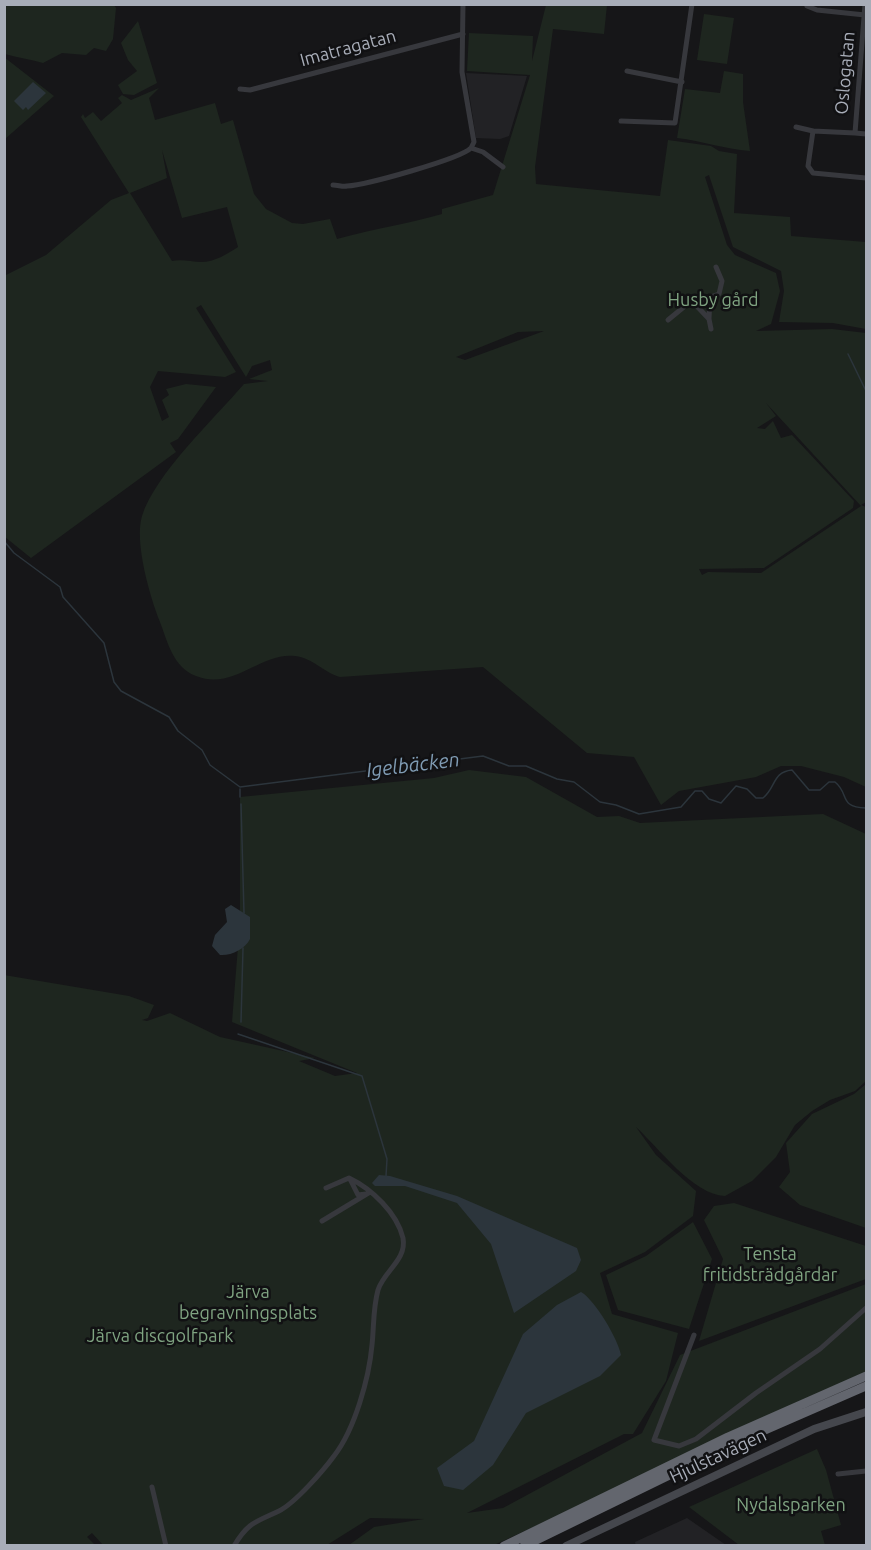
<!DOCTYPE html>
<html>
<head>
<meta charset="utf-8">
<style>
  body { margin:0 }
  #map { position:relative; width:871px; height:1550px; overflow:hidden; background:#161618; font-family:Ubuntu,sans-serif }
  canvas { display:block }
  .frame { position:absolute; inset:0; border:6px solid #a8adb8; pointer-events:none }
</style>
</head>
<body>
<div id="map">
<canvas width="871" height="1550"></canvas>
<div class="frame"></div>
</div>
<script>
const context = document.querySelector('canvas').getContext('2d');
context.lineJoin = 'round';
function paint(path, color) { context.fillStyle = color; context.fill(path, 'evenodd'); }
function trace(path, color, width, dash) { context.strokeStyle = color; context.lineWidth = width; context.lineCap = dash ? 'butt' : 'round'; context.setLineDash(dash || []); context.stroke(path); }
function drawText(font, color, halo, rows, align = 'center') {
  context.font = font + ' Ubuntu,sans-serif'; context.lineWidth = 5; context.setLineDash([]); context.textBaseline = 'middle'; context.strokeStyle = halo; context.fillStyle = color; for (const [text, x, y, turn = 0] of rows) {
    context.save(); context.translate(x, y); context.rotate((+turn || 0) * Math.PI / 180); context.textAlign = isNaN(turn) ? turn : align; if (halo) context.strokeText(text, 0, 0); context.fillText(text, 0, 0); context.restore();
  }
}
paint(new Path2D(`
  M466 73 527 76 509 136 500 139 476 138Z
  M687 1518 726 1545 636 1546 635 1542Z`), '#222225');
paint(new Path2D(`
  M4 5H114L116 8 113 39 106 51 94 48 86 55 62 53 43 63C30 59 18 58 5 54Z
  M546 5H607L604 34 553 29 535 167 536 184 660 196 668 140 711 146 719 151 737 154 734 213 790 217 791 236 866 242V329L833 323 779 322 784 291 781 271 733 247 709 175 705 177 727 245 735 255 776 273 780 291 771 324 756 331 832 329 866 333V502L861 505 866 507V787L844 777 801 766H781L756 777 679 791 661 805 634 757 587 753 483 667 340 677C323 672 313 658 295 656 260 652 234 691 196 676 173 667 168 643 160 622 150 597 134 542 142 516 155 474 215 418 244 384L268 381 249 379 272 370 270 360 252 366 246 377 201 305 196 308 236 372 225 377 158 371 150 387 162 421 169 417 162 400 169 395 166 389 186 384 216 387 178 439 170 443 176 452 31 558 5 537 4 276 46 255 111 200 129 193 81 117 83 114 85 118 93 112 101 121 122 103 118 98 122 95 131 100 159 88 149 98 155 120 215 103 221 124 233 120 254 194 266 209 292 223 303 224 330 219 337 239C373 229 407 224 442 214V209L493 195 530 75 467 71 469 33 533 36 532 61ZM162 150 182 218 227 207 238 247C227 254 215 262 201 262 191 262 183 259 172 261L130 193 167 178ZM544 331 465 360 456 357 518 332ZM766 403 861 506 761 573 708 572 702 575 699 569 764 568 853 508 854 501 792 435 781 438 773 421 765 429 757 428 776 416Z
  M704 14 734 18 727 64 697 60Z
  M138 21 157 83 134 95 123 94 118 85 137 71 128 60 121 43Z
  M4 57 54 96 5 139H4Z
  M724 71 743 74V102L750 151C724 149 703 141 677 138L685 89 720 93Z
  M469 770 526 777 597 817 619 816 640 823 823 814 866 834V1081L855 1091 830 1100 812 1111 795 1125 776 1157 752 1181 725 1196C693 1195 658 1147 636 1127L656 1155 696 1191 693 1216 645 1252 600 1273 612 1314 678 1333 666 1381 633 1434H624L467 1513 503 1508 642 1433 680 1355 866 1284V1376L494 1545H349L374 1527 424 1519 370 1518 327 1545H103L92 1533 87 1537 95 1545H5L4 975 129 996 154 1005 148 1018 142 1020 147 1021 170 1013 220 1037 315 1058 299 1061 335 1076 357 1073 232 1022 240 921V797L434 778Z
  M866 1084V1228L800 1205 779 1187 790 1172 786 1143 812 1114 854 1094Z
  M734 1203 866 1246V1279L699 1341 723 1259 704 1220 714 1206Z
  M693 1222 712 1259 689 1329 618 1310 606 1275 646 1256Z
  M817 1449 826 1470 841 1525 821 1531 825 1545H739L689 1507Z`), '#1e261f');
paint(new Path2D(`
  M33 82 46 93 28 110 26 107 23 110 14 101Z
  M231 905 250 917V939C245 949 231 956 220 955L212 946 215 935 227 922 225 909Z
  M379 1175 390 1176 457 1196 577 1248 581 1260 576 1271 514 1313 491 1244 457 1203 405 1186H375L372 1183Z
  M581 1292C595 1300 618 1339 621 1355L600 1376 526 1413 493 1465 463 1490 444 1486 437 1468 474 1441 523 1334 557 1305Z`), '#2c353c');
trace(new Path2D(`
  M848 354 866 391
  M4 541 14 553 60 587 63 597 104 643 114 682 121 691 169 717 178 731 202 750 210 765 240 787 483 756 509 766H526L557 779 574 782 600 802 616 805 639 814 681 807 695 791H702L709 799 721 803 736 786 747 789 756 798H763C776 788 772 772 792 770L809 790H820L829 782H835C850 794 838 807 866 808
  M240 789V797
  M241 804 244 913
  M241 1022 243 948
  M238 1034 362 1076 387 1159 386 1176`), '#2c353c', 1.5);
trace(new Path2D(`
  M865 4 855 133 813 131 808 166 813 173 866 178
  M807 6 817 10 865 15
  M627 71 682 82
  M240 89 250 90 463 34
  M621 121 675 123 692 4
  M796 127 813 131
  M855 133 866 134
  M471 148 483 152 503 167
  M333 185C338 185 343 187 347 186 366 185 460 159 471 148L474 142 462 72 463 4
  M710 297 709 319 711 329
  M693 302 709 319
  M668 320 685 306 719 294 722 281 716 267
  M350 1179 358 1195 366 1194
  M322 1221 370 1192
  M694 1335 654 1440 679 1446 696 1439 756 1393 820 1349 866 1308
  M838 1474 866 1471
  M152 1487 166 1546
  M234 1546C248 1522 256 1522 279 1511 295 1503 323 1471 334 1456 355 1429 369 1378 372 1345 374 1326 373 1308 378 1290 384 1271 407 1260 403 1238 397 1213 372 1189 349 1178L326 1188`), '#37383d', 5);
trace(new Path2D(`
  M566 1546 814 1429 866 1412`), '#45474d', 8);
trace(new Path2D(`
  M504 1546 728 1437 866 1376
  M524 1546 733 1444 866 1386`), '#63666e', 9);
drawText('18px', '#a8adb8', '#111113', [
  ["Imatragatan",348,48,-15],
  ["Oslogatan",845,73,-85],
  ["Hjulstavägen",718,1456,-25]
]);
drawText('18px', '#7fa381', '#111113', [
  ["Husby gård",713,300],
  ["Tensta",770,1254],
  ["fritidsträdgårdar",770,1275],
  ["Järva",248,1292],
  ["begravningsplats",248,1313],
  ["Järva discgolfpark",160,1336],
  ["Nydalsparken",791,1505]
]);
drawText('italic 20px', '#7f9bb3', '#111113', [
  ["Igelbäcken",413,765,-7]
]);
</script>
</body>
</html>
